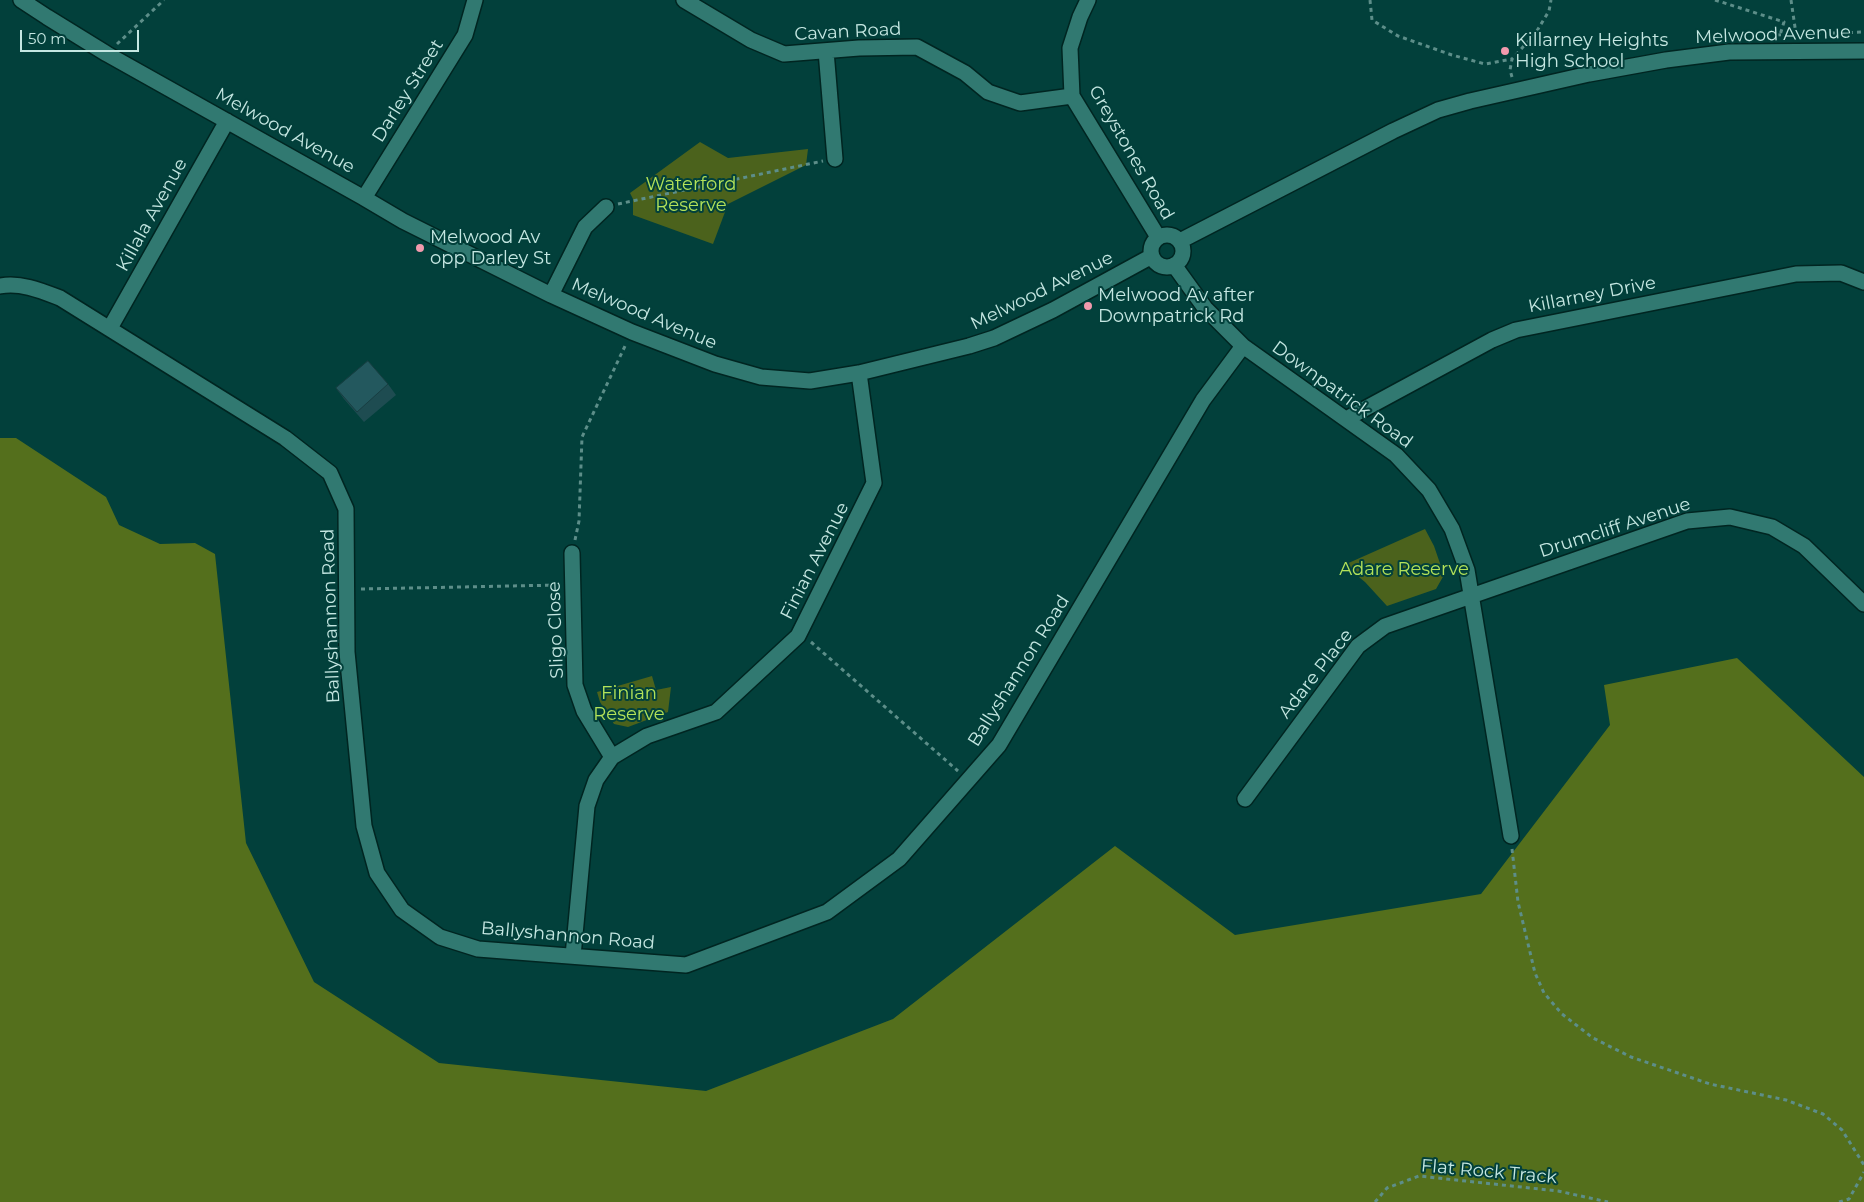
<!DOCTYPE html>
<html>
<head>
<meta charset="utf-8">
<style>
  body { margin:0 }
  #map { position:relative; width:1864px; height:1202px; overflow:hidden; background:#02403b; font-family:Montserrat,sans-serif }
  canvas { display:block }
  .scale { position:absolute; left:20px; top:30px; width:119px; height:22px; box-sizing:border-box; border:2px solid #c5e7e2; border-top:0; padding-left:6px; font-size:15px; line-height:18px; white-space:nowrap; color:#c5e7e2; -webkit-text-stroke:4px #02403b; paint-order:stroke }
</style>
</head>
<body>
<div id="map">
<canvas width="1864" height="1202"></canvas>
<div class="scale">50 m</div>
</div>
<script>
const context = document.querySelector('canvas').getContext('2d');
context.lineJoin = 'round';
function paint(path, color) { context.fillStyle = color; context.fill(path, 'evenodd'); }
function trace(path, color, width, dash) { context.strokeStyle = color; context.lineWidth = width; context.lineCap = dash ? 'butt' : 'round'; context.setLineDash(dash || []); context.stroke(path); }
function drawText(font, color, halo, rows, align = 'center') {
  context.font = font + ' Montserrat,sans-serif'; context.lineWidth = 4; context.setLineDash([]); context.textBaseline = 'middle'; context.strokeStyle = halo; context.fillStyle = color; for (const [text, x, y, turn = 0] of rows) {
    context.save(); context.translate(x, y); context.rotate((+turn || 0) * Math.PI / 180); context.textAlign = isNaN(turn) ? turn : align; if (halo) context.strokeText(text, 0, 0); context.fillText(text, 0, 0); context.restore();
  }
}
paint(new Path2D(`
  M700 142 728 158 808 149 806 165 728 204 713 244 633 215V199L630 193Z
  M1425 529 1434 546 1444 575 1436 589 1387 606 1365 582 1344 565Z
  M652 676 656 690 671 687 668 712 628 727 614 724 600 702 597 692Z`), '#4b621c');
paint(new Path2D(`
  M0 438H16L106 497 119 525 160 544 195 543 215 554 246 843 314 982 439 1063 706 1091 893 1019 1115 846 1235 935 1481 894 1610 725 1604 685 1737 658 1864 777V1202H0Z`), '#546f1c');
const street = new Path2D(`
  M21 0 47 17 107 54 364 198 403 221 551 295 632 332 715 364 761 377 810 381 859 373 969 346 994 338 1053 310 1152 256
  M684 0 751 40 784 54 859 48 917 47 965 73 988 92 1020 103 1072 96
  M1088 0 1080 17 1070 48 1072 96 1158 237
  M826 51 835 159
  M364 198 465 35 475 0
  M1151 251a16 16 0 1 1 32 0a16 16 0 1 1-32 0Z
  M1180 241 1393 131 1438 110 1470 101 1589 74 1666 60 1729 52 1864 51
  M1174 265 1205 308 1243 346 1396 455 1429 490 1452 529 1467 570 1511 836
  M0 286C21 282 42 291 60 298L285 438 330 473 346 509 347 652 364 826 377 873 402 910 440 937 478 949 686 965 827 912 899 859 999 745 1203 400 1243 346
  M551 295 585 227 606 207
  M110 328 227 121
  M1346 419 1492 340 1516 330 1796 274 1841 273 1864 282
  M572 553 575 685 584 711 612 757
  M1245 799 1358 646 1385 626 1687 521 1730 517 1772 527 1804 546 1864 604
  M573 956 587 806 596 780 612 757 647 736 716 712 798 636 874 483 859 373`);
trace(street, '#002521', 18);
trace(new Path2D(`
  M1370 0 1372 20 1398 36 1452 55 1485 64 1512 59
  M1715 0 1784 22 1780 35
  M1791 0 1796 34
  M1777 35 1864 32
  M117 44 164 0
  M1512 77 1510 70 1512 59 1535 34 1549 11 1551 0
  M618 204 823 161
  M575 540 579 521 582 437 626 344
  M361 589 560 585
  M811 642 958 771
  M1512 849 1518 902 1535 973 1544 993 1562 1014 1593 1038 1631 1057 1710 1084 1786 1100 1823 1114 1842 1130 1864 1165
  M1375 1202 1387 1188 1419 1176 1558 1191 1608 1202
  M1839 1202 1849 1199 1864 1172`), '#5d8e89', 3, [4, 4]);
trace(street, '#317971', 15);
paint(new Path2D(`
  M388 384 396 395 364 422 344 399 336 388Z`), '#1e4c51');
const building = new Path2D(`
  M368 361 388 384 357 412 336 388Z`);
paint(building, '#23585e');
trace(building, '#183e42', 1);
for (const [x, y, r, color] of [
  [1505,51,5,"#f29aad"],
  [420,248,5,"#f29aad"],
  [1088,306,5,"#f29aad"]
]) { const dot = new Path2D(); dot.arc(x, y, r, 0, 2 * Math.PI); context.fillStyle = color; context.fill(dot); trace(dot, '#02403b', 2); }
drawText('18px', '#c5e7e2', '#02403b', [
  ["Cavan Road",848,32,-3],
  ["Melwood Avenue",1773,35,-2],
  ["Darley Street",408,91,-58],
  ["Melwood Avenue",285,131,29],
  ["Greystones Road",1131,153,60],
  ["Killala Avenue",152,215,-61],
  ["Melwood Avenue",1042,291,-26],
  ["Killarney Drive",1592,295,-11],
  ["Melwood Avenue",644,314,23],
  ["Downpatrick Road",1342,395,36],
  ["Drumcliff Avenue",1615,528,-18],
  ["Finian Avenue",815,561,-63],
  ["Ballyshannon Road",331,616,-92],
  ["Sligo Close",556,630,-92],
  ["Ballyshannon Road",1019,671,-58],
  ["Adare Place",1316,674,-52],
  ["Ballyshannon Road",568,936,5],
  ["Flat Rock Track",1489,1172,5]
]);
drawText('18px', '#c5e7e2', '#02403b', [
  ["Killarney Heights",1515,41],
  ["High School",1515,62],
  ["Melwood Av",430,238],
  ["opp Darley St",430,259],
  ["Melwood Av after",1098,296],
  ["Downpatrick Rd",1098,317]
], 'left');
drawText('18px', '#b3e259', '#02403b', [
  ["Waterford",691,185],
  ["Reserve",691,206],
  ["Adare Reserve",1404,570],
  ["Finian",629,694],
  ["Reserve",629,715]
]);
</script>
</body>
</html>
